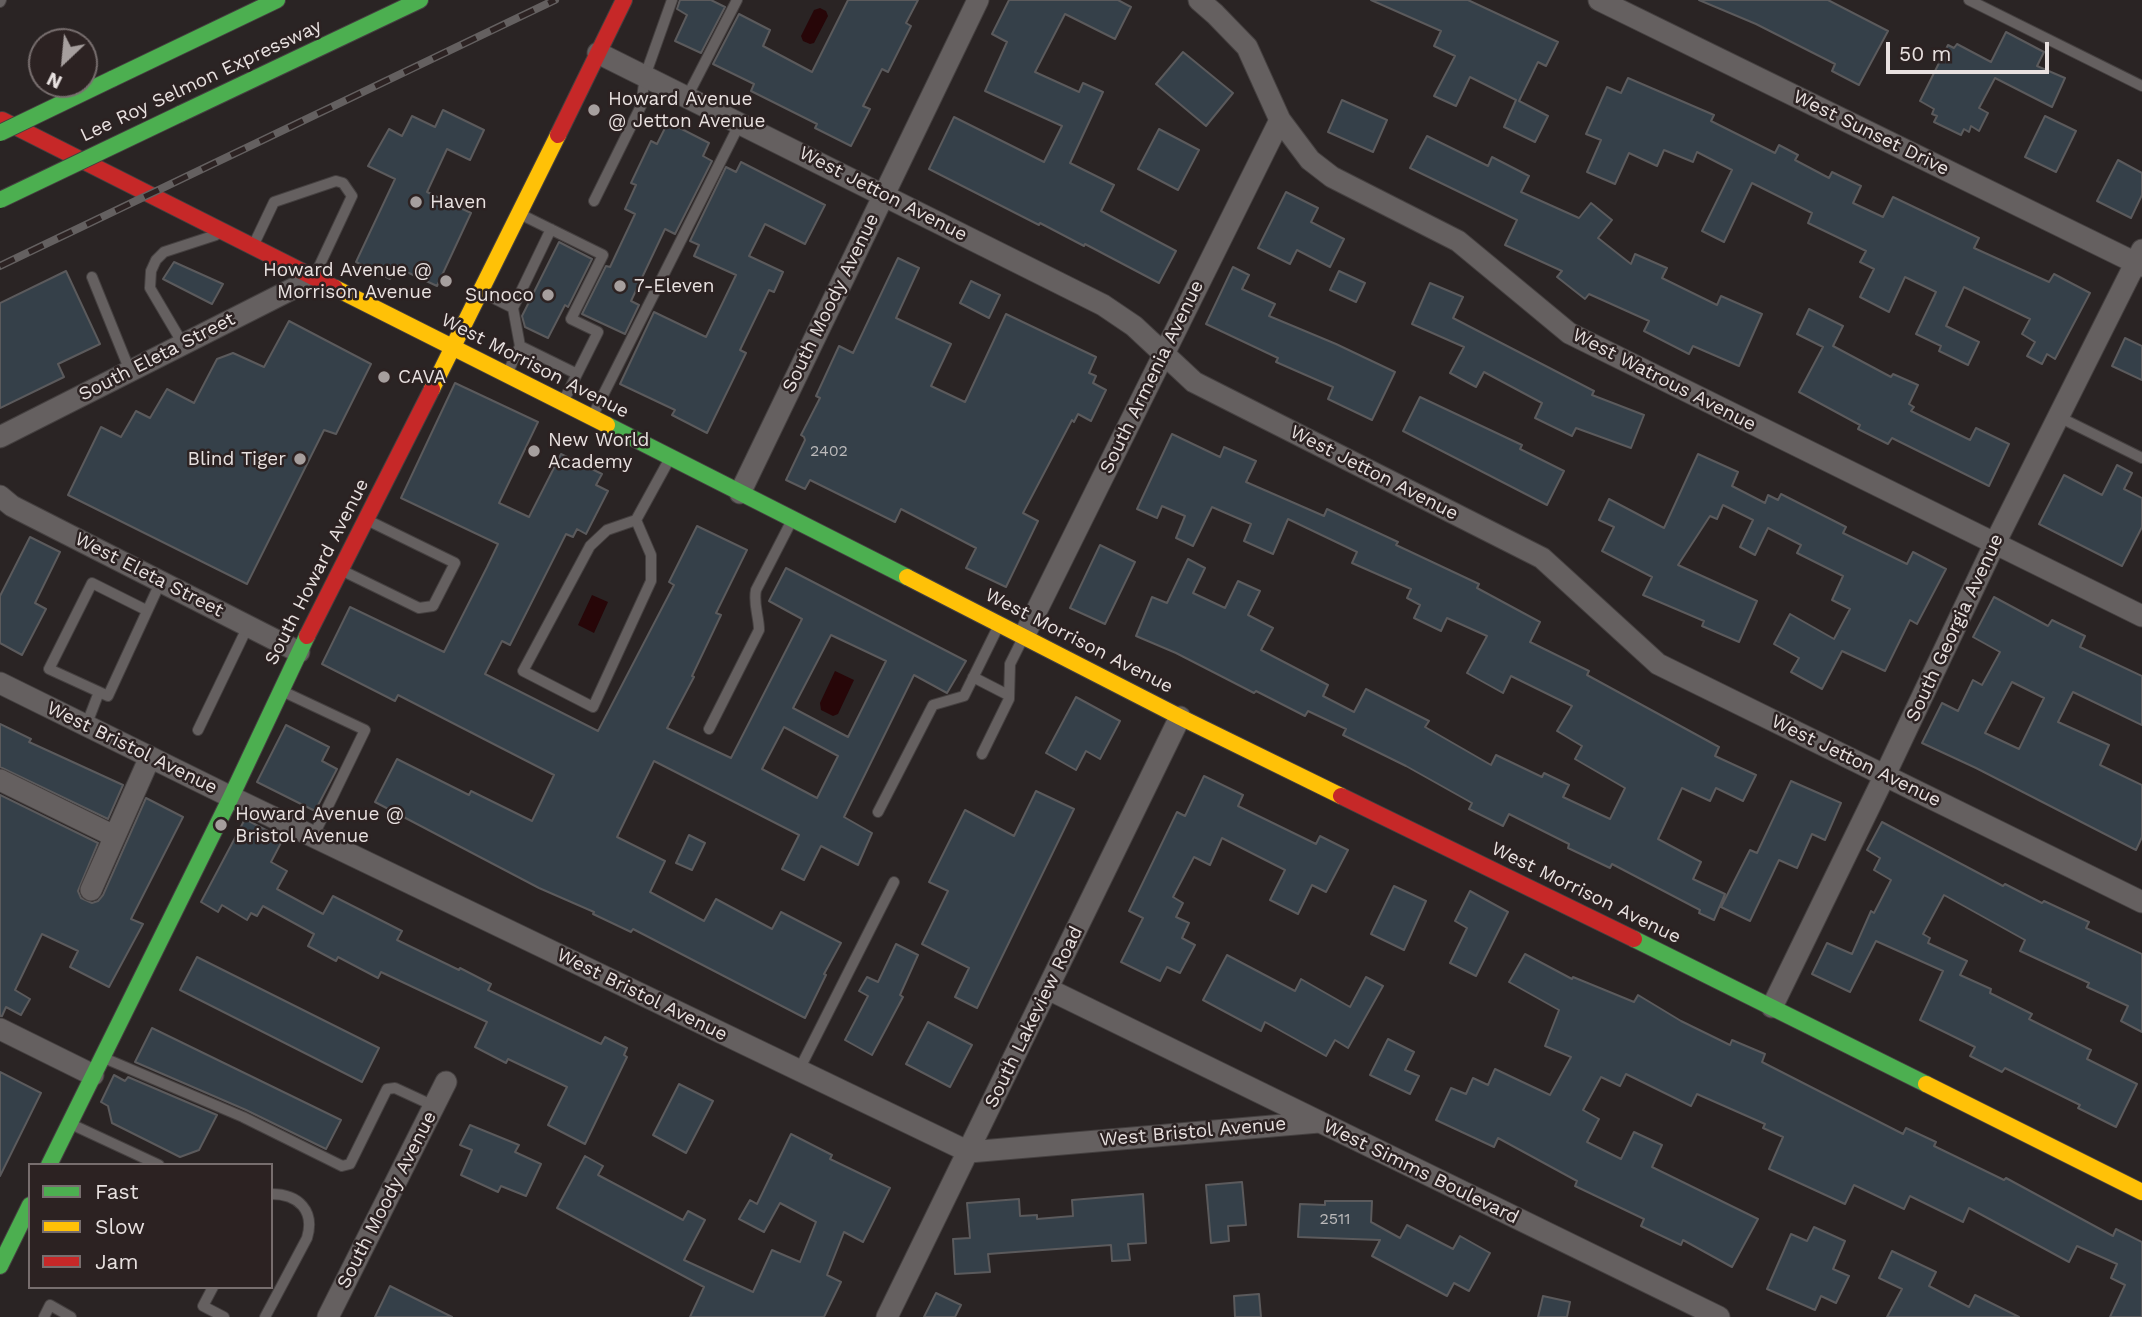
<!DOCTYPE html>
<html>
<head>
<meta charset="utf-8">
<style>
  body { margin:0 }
  #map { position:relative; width:2142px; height:1317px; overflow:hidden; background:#2a2424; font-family:"Work Sans",sans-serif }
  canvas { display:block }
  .legend { position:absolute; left:28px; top:1163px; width:245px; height:126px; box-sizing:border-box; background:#2c2222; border:2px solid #776e6e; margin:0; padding:9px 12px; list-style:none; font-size:21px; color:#e8e1e0 }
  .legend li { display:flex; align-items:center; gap:14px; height:35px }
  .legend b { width:35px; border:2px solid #776e6e }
  .north { position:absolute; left:28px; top:28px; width:70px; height:70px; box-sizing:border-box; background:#2c2222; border:2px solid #776e6e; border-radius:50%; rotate:206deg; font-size:19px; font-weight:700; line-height:28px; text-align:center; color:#e8e1e0 }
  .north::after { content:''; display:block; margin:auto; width:24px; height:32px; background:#a69f9e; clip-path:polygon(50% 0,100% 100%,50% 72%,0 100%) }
  .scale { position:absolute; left:1886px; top:42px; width:163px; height:32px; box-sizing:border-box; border:4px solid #e8e1e0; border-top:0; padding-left:9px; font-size:21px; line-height:24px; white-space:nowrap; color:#e8e1e0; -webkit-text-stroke:5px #2c2222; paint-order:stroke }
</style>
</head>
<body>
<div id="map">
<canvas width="2142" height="1317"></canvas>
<ul class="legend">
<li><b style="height:9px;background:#4caf50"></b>Fast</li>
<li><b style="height:9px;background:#ffc107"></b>Slow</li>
<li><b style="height:9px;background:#c62828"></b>Jam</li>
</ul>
<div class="north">N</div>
<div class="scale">50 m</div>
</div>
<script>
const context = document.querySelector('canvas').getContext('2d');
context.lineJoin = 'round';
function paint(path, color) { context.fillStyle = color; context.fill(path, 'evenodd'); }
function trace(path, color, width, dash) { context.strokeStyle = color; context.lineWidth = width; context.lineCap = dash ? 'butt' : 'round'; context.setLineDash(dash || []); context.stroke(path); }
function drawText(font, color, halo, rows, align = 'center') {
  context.font = font + ' "Work Sans",sans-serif'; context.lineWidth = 5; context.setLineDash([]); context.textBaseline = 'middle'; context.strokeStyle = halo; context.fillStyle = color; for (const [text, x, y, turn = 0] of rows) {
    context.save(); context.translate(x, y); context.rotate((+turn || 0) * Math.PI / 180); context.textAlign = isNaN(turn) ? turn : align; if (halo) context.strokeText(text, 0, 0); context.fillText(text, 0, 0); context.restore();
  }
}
paint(new Path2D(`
  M820 8 826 11 828 16 814 43 810 44 803 41 801 36 814 10Z
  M592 595 608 602 594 633 578 625Z
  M835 671 854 680 838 714 833 716 821 710 820 703Z`), '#270608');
const building = new Path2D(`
  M680 0H711L725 7 701 53 675 41 687 15 677 9Z
  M848 0H918L906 23 911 26 888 72 882 69 863 106 870 109 851 146 815 128 817 124 751 91 754 84 713 64 739 14 770 30 763 46 812 72Z
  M1009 0H1118L1131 7 1115 39 1065 14 1035 72 1079 92 1083 83 1103 92 1070 163 1114 185 1101 211 1176 251 1159 283 1085 244 1084 246 1040 223 1039 225 929 169 954 117 1044 162 1062 126 985 91 1007 42 992 34Z
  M1371 0H1468L1558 42 1546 66 1538 62 1519 101 1548 116 1535 142 1504 127 1516 100 1470 77 1456 106 1434 96 1455 56 1434 46 1441 31Z
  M1699 0H1828L1888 31 1859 85 1832 71 1835 64 1756 24Z
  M2006 32 2044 52 2037 66 2065 78 2052 107 1995 78 1979 108 1988 113 1979 131 1971 126 1969 132 1964 129 1961 135 1934 122 1937 116 1932 114 1934 109 1920 101 1948 45 1954 48 1957 44 1991 62Z
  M1183 52 1233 93 1206 126 1156 84Z
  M1628 78 1714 115 1711 121 1775 153 1779 145 1798 155 1795 160 1829 178 1832 172 1861 186 1853 203 1883 217 1893 197 1979 238 1974 248 2049 282 2054 274 2090 293 2055 359 2047 354 2042 364 2027 356 2035 342 2022 334 2030 319 1964 287 1946 326 1979 342 1968 365 1939 351 1941 346 1916 334 1936 292 1905 277 1889 312 1860 297 1874 269 1860 262 1866 251 1808 223 1812 213 1752 183 1724 242 1702 231 1732 170 1697 152 1693 162 1664 150 1657 166 1629 153 1615 184 1587 172 1601 140 1586 134 1607 87 1621 93Z
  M1342 100 1387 120 1373 152 1328 132Z
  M443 110 484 130 470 160 447 149 427 192 471 213 437 286 396 267 390 279 356 262 395 179 368 166 389 129 402 136 412 116 435 127Z
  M2045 116 2076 131 2056 172 2025 157Z
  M668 122 709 143 703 156 712 161 675 234 665 229 631 301 639 305 625 334 582 314 606 266 610 267 635 214 625 209 636 185 631 183 651 141 657 144Z
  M1159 129 1199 150 1178 190 1138 169Z
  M1427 136 1488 166 1492 157 1529 176 1521 192 1579 218 1591 203 1612 220 1598 238 1631 264 1635 254 1667 268 1662 278 1717 305 1721 296 1762 314 1739 366 1693 346 1689 354 1644 331 1649 321 1589 294 1585 299 1557 277 1562 271 1505 245 1517 220 1410 168Z
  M2118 160 2142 173V195L2131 218 2097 201Z
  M741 162 825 205 805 244 765 224 749 256 783 272 774 292 769 290 740 350 746 353 707 433 672 415 675 410 620 384 654 312 706 337 736 275 694 256 699 245 690 241 726 167 736 172Z
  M1286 192 1318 208 1311 222 1344 239 1330 267 1297 250 1290 264 1258 248Z
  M559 242 592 259 568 307 565 305 548 338 525 327 522 316Z
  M898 258 919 268 896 318 951 344 931 386 965 402 1006 314 1096 357 1089 373 1096 376 1093 383 1106 390 1091 421 1078 414 1074 422 1072 420 1023 513 1038 521 1006 587 966 568 976 548 901 509 895 522 810 480 805 489 786 480 805 440 804 437 801 435 820 398 816 396 839 346 853 353Z
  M174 262 223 284 212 304 163 279Z
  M1233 267 1249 275 1242 289 1275 304 1269 316 1336 344 1395 372 1372 420 1328 399 1333 387 1276 362 1278 358 1206 324Z
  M66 271 100 344 58 364 64 377 0 408V303Z
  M1339 271 1365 283 1356 302 1330 290Z
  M971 281 1000 295 989 318 960 303Z
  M1430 283 1463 297 1453 318 1594 391 1592 395 1644 415 1631 448 1576 428 1572 436 1535 418 1542 403 1484 372 1476 387 1450 373 1464 347 1412 324Z
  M1809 309 1843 326 1833 346 1891 377 1893 374 1918 385 1909 404 1914 407 1911 411 1970 440 1976 428 2009 444 1989 486 1892 438 1888 444 1858 429 1860 425 1799 392 1823 347 1797 334Z
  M289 321 371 364 336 434 324 430 247 584 68 495 101 427 121 437 136 411 150 418 167 389 194 403 217 359 233 353 264 367Z
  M2125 338 2142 346V380L2112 366Z
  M455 383 538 422 499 503 529 517 561 454 602 474 596 485 608 491 586 534 577 529 573 537 566 534 510 645 502 641 485 674 598 731 674 585 669 582 697 526 747 550 716 613 721 615 692 676 694 677 667 728 731 758 802 619 769 601 786 568 966 661 947 693 914 675 844 817 872 833 858 865 821 846 804 880 782 869 799 835 654 761 617 837 665 861 650 892 704 921 716 899 772 929 781 912 841 943 824 974 826 975 805 1018 633 929 631 932 593 914 594 912 539 888 375 802 397 759 469 795 471 791 532 821 554 775 398 695 395 701 322 664 350 607 444 652 487 567 498 544 401 498ZM831 635 886 661 848 737 793 708ZM784 727 838 756 817 798 762 769Z
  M1420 397 1522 445 1520 449 1564 471 1547 505 1403 431Z
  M1172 434 1220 457 1224 447 1256 461 1246 482 1324 516 1327 509 1398 542 1396 545 1479 584 1477 588 1540 622 1530 642 1589 671 1587 675 1719 747 1715 756 1756 775 1743 801 1716 788 1710 801 1682 788 1658 839 1701 862 1693 879 1725 894 1714 920 1699 913 1700 910 1612 864 1610 868 1568 848 1569 844 1509 814 1503 826 1469 809 1472 803 1406 766 1343 735 1346 729 1308 711 1305 716 1256 691 1254 693 1176 653 1136 636 1152 597 1167 603 1188 559 1205 568 1193 593 1225 608 1238 581 1260 591 1248 615 1273 628 1261 650 1328 685 1323 696 1354 712 1366 689 1429 721 1425 727 1491 765 1496 755 1542 777 1544 773 1569 785 1563 797 1610 819 1625 788 1575 759 1582 746 1557 731 1572 706 1511 676 1503 693 1467 673 1487 636 1447 618 1441 631 1414 618 1420 605 1407 598 1411 589 1352 563 1357 552 1288 519 1273 554 1244 541 1251 524 1212 507 1193 546 1176 538 1185 516 1162 506 1157 518 1137 509Z
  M1698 454 1738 472 1732 486 1765 503 1768 495 1778 500 1781 494 1846 527 1843 533 1907 564 1913 552 1946 569 1917 624 1910 620 1885 671 1842 651 1822 689 1791 672 1799 658 1774 644 1790 614 1834 639 1850 609 1832 600 1843 576 1797 553 1801 545 1768 528 1755 555 1740 547 1753 520 1723 505 1717 519 1710 516 1678 565 1757 601 1739 642 1702 626 1704 621 1643 595 1652 577 1602 551 1614 527 1599 520 1609 499 1664 528Z
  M2117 465 2132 473 2124 489 2142 498V527L2122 566 2039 524 2064 475 2102 495Z
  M30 537 60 552 35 603 46 609 22 655 0 643V596Z
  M1100 545 1135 562 1105 624 1070 608Z
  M1994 597 2048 626 2052 620 2085 636 2080 647 2142 676V725L2073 692 2058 722 2109 745 2100 765 2142 785V837L2136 850 1976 768 1922 743 1942 703 1958 711 1973 680 1982 685 2000 652 1973 637ZM2012 682 2044 698 2019 749 1985 733Z
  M1076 697 1120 721 1100 759 1086 751 1076 770 1046 753Z
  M0 724 31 739 29 742 123 785 108 819 0 767Z
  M286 725 329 747 322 761 337 769 315 811 257 782Z
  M1204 776 1243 795 1238 806 1316 844 1320 836 1348 850 1326 892 1312 885 1298 914 1270 900 1285 870 1222 838 1210 865 1194 857 1173 897 1183 903 1176 917 1189 923 1182 938 1195 945 1180 973 1167 967 1160 981 1121 962 1143 918 1129 911 1177 812 1185 816Z
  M1791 781 1841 803 1825 840 1812 834 1797 868 1779 860 1750 921 1721 907 1750 850 1757 853Z
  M1036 791 1074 809 977 1008 955 997 969 968 922 944 948 891 929 882 965 810 1014 836Z
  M0 795 98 843 78 891 81 898 92 903 98 901 103 895 146 798 183 817 131 919 143 924 109 987 70 967 78 951 42 934 15 990 30 999 21 1015 6 1007 2 1016H0Z
  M245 819 283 839 271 862 287 871 277 889 323 914 333 896 402 931 397 940 459 970 460 968 491 984 488 990 601 1044 605 1037 627 1048 624 1055 627 1057 585 1144 548 1125 567 1087 508 1059 506 1063 475 1047 487 1022 381 972 378 978 338 957 336 961 308 946 314 934 263 906 257 916 251 913 247 920 222 905 218 912 201 902Z
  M1882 822 2003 886 2005 884 2042 903 2044 901 2089 922 2086 928 2142 954V1032L2121 1021 2128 1006 2087 987 2089 983 2020 951 2025 940 1944 895 1923 934 1930 938 1928 943 1967 961 1960 975 1991 989 1990 993 2032 1014 2029 1019 2091 1050 2087 1059 2137 1084 2116 1127 2078 1108 2080 1105 2005 1068 2002 1072 1970 1056 1975 1047 1920 1020 1943 971 1876 941 1850 992 1812 974 1827 943 1852 954 1871 911 1874 913 1891 880 1874 870 1880 858 1867 850Z
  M689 835 705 843 692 870 676 863Z
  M1394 886 1426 901 1404 950 1371 934Z
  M1470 891 1508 912 1476 976 1450 963 1467 928 1455 921Z
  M896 944 918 955 900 995 903 997 872 1055 845 1040 868 996 859 991 867 977 878 982Z
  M1525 954 1572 979 1573 977 1634 1002 1638 995 1681 1021 1730 1045 1732 1040 1765 1054 1762 1062 1903 1134 1906 1128 1936 1142 1934 1146 2004 1180 2006 1178 2113 1236 2116 1229 2142 1242V1317H2110L2125 1285 2111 1278 2117 1264 2077 1246 2069 1262 1969 1208 1963 1222 1910 1196 1904 1209 1854 1185 1845 1204 1769 1169 1783 1137 1763 1128 1765 1124 1697 1094 1691 1106 1626 1074 1620 1086 1601 1077 1583 1110 1599 1119 1587 1142 1621 1159 1634 1132 1662 1145 1652 1167 1758 1219 1732 1267 1683 1240 1681 1245 1641 1226 1644 1219 1575 1186 1577 1181 1498 1138 1494 1147 1436 1120 1451 1088 1466 1094 1473 1078 1488 1085 1495 1069 1550 1095 1571 1057 1545 1046 1559 1010 1509 982Z
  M1227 955 1295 991 1301 979 1350 1007 1366 977 1383 986 1348 1048 1335 1040 1326 1056 1265 1022 1261 1031 1203 1000Z
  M197 957 379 1048 362 1082 180 990Z
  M928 1022 972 1045 950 1087 906 1064Z
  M152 1028 341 1120 326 1149 246 1110 135 1062Z
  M1388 1039 1414 1052 1405 1070 1419 1076 1410 1094 1370 1075Z
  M0 1072 41 1093 0 1176Z
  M114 1075 125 1081 128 1077 217 1115 199 1150 180 1157 112 1123 108 1106 101 1102Z
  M679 1084 713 1101 686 1153 653 1135Z
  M470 1125 519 1145 515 1152 541 1164 526 1196 501 1186 498 1192 461 1175 472 1150 460 1145Z
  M791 1134 832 1155 830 1159 890 1188 863 1242 844 1232 827 1275 841 1282 824 1317H690L704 1287 557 1208 585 1156 603 1166 598 1175 683 1220 688 1211 705 1220 684 1260 753 1292 772 1250 800 1262 816 1222 780 1203 764 1232 739 1219 750 1200 757 1204Z
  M1242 1182 1246 1225 1228 1226 1229 1241 1211 1243 1206 1185Z
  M1143 1194 1146 1243 1128 1244 1130 1260 1112 1261 1111 1245 988 1254 990 1272 955 1274 953 1239 970 1238 967 1203 1019 1199 1020 1216 1037 1215V1219L1073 1216 1072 1200Z
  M1325 1201H1372L1371 1222 1400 1238 1407 1225 1453 1249 1460 1236 1490 1253 1469 1291 1454 1283 1447 1296 1372 1256 1380 1240 1298 1237 1300 1204 1325 1205Z
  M1814 1227 1845 1241 1833 1269 1849 1276 1836 1303 1821 1296 1815 1310 1767 1289 1791 1234 1807 1241Z
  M1892 1251 1936 1272 1929 1286 1969 1307 1975 1295 2019 1317H1887L1902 1289 1879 1278Z
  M390 1286 452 1317H375Z
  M936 1293 961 1305 955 1317H924Z
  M1259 1294 1261 1317H1235L1234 1296Z
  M1543 1296 1570 1302 1567 1317H1538Z`);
paint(building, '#354049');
trace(building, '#5b5a5c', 2);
const lane = new Path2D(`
  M1969 0 2142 86
  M0 2 1 0
  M687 97 737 0
  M594 201 641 106 645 76 672 0
  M522 215 603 255 571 319 598 332 577 374
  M254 244 274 202 336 181 343 183 352 196 315 275
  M92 277 130 371
  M481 292 513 308 551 229
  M183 344 150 288 151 271 156 260 164 252 216 235
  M520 346 577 374 563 402
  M508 372 520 346 513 308
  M593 415 740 123
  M2059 417 2142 458
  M636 520 651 555V581L593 707 523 671 590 546 607 530 636 520 669 460
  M343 571 419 608 433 606 455 563 367 520
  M146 610 92 583 49 669 108 696 161 581
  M973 677 1008 695
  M282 691 365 730 313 837
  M86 726 99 692
  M709 729 759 630C759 616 753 604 756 590L791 522
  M198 730 248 626
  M982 754 1009 699 1010 664 1023 638
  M878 812 933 705 964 696 999 625
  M104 1058 243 1117 342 1166 350 1164 387 1089 395 1088 434 1106
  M799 1070 894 882
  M73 1125 159 1165
  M213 1287 203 1306 224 1317
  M44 1317 50 1305 71 1317
  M265 1317 307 1238C315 1211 299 1194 271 1194`);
const street = new Path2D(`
  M1199 0 1215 14 1247 47 1280 120 1310 160 1332 177 1458 241 1569 333 2142 616
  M1599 0 2142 266
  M598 53 1103 305 1134 326 1194 382 1542 558 1658 664 2142 902
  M0 437 314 278
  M740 493 978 0
  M0 496 12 506 299 652
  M1024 636 1280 120
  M0 683 231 797 969 1152 1319 1122
  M0 780 114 836
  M91 890 150 757
  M1048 989 1719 1317
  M1772 1007 1885 775 1995 543 2142 250
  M0 1029 93 1075
  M328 1317 446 1082
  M887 1317 1180 717`);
const fast = new Path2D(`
  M112 79 277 0
  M180 114 420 0
  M607 425 907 577
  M1634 939 1926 1084
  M49 1165 231 797 307 636
  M0 1266 30 1205`);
const slow = new Path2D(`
  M335 288 607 425
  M432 389 558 135
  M907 577 1180 717 1341 796
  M1926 1084 2142 1192`);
const jam = new Path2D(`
  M2 120 335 288
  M558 135 624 0
  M307 636 432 389
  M1341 796 1634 939`);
trace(lane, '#454040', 12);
trace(street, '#454040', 23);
trace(fast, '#454040', 18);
trace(slow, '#454040', 18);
trace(jam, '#454040', 18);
trace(lane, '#656060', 10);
trace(street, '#656060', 21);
trace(fast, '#4caf50', 16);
trace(slow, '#ffc107', 16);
trace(jam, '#c62828', 16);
const rail = new Path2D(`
  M0 266 555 0`);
trace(rail, '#646060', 8);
trace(rail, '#2c2222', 5, [16]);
const fastBridge = new Path2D(`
  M0 133 112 79
  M0 200 180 114`);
trace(fastBridge, '#454040', 18, []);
trace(fastBridge, '#4caf50', 16);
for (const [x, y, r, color] of [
  [594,110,7,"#a69f9e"],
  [416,202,7,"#a69f9e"],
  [446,281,7,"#a69f9e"],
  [620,286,7,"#a69f9e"],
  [548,295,7,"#a69f9e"],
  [384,377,7,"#a69f9e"],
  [534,451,7,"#a69f9e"],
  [300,459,7,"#a69f9e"],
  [221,825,7,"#a69f9e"]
]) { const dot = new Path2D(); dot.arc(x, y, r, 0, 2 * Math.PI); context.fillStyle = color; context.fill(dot); trace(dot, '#2c2222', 2.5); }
drawText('16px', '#bbb9ba', null, [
  ["2402",829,451],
  ["2511",1335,1219]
]);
drawText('19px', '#e8e1e0', '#2c2222', [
  ["Lee Roy Selmon Expressway",201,81,-25],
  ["West Sunset Drive",1871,133,26],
  ["West Jetton Avenue",883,194,27],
  ["South Moody Avenue",831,303,-64],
  ["South Eleta Street",157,357,-27],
  ["West Morrison Avenue",535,366,27],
  ["South Armenia Avenue",1152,377,-64],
  ["West Watrous Avenue",1664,380,27],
  ["West Jetton Avenue",1374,473,27],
  ["South Howard Avenue",317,572,-63],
  ["West Eleta Street",149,575,27],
  ["South Georgia Avenue",1955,628,-65],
  ["West Morrison Avenue",1079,641,27],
  ["West Bristol Avenue",132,748,26],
  ["West Jetton Avenue",1856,761,26],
  ["West Morrison Avenue",1586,893,26],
  ["West Bristol Avenue",642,995,26],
  ["South Lakeview Road",1034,1017,-64],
  ["West Bristol Avenue",1193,1132,-5],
  ["West Simms Boulevard",1421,1172,26],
  ["South Moody Avenue",387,1200,-63]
]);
drawText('19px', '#e8e1e0', '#2c2222', [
  ["Howard Avenue",608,99],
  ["@ Jetton Avenue",608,121],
  ["Haven",430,202],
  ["Howard Avenue @",432,270,"right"],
  ["Morrison Avenue",432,292,"right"],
  ["7-Eleven",634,286],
  ["Sunoco",534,295,"right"],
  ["CAVA",398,377],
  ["New World",548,440],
  ["Academy",548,462],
  ["Blind Tiger",286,459,"right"],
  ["Howard Avenue @",235,814],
  ["Bristol Avenue",235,836]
], 'left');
</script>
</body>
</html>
